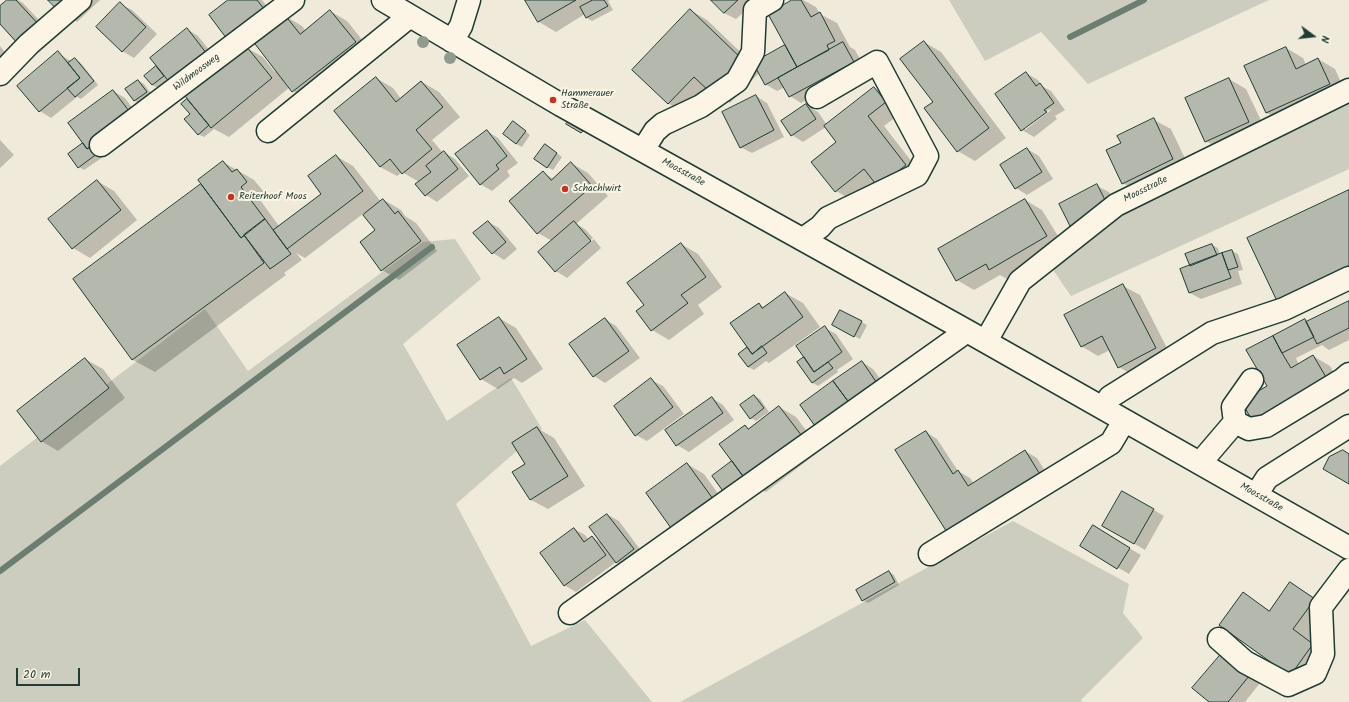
<!DOCTYPE html>
<meta charset="utf-8">
<style>
body{margin:0}
#map{position:relative;width:1349px;height:702px;overflow:hidden;background:#efeada;font-family:Kalam,sans-serif}
canvas{display:block}
.north{position:absolute;left:1293px;top:16px;width:40px;height:40px;-webkit-text-stroke:3px #fcf5e5;paint-order:stroke;rotate:105deg;font-size:11px;font-weight:700;line-height:16px;text-align:center;color:#1f3d34}
.north::after{content:'';display:block;margin:auto;width:14px;height:18px;background:#1f3d34;clip-path:polygon(50% 0,100% 100%,50% 72%,0 100%)}
.scale{position:absolute;left:16px;top:668px;width:64px;height:18px;box-sizing:border-box;border:2px solid #1f3d34;border-top:0;padding-left:5px;font-size:12px;line-height:14px;white-space:nowrap;color:#1f3d34;-webkit-text-stroke:3px #fcf5e5;paint-order:stroke}
</style>
<div id="map">
<canvas width="1349" height="702"></canvas>
<div class="north">N</div>
<div class="scale">20 m</div>
</div>
<script>
const context = document.querySelector('canvas').getContext('2d');
context.lineJoin = 'round';
function fillPath(path, color) { context.fillStyle = color; context.fill(path, 'evenodd'); }
function trace(path, color, width, dash) { context.strokeStyle = color; context.lineWidth = width; context.lineCap = dash ? 'butt' : 'round'; context.setLineDash(dash || []); context.stroke(path); }
function label(font, color, halo, rows, align = 'center') {
  context.font = font + ' Kalam,sans-serif'; context.lineWidth = 4; context.setLineDash([]); context.textBaseline = 'middle'; context.strokeStyle = halo; context.fillStyle = color; for (const [text, x, y, turn = 0] of rows) {
    context.save(); context.translate(x, y); context.rotate((+turn || 0) * Math.PI / 180); context.textAlign = isNaN(turn) ? turn : align; if (halo) context.strokeText(text, 0, 0); context.fillText(text, 0, 0); context.restore();
  }
}
const green = new Path2D(`
 M949,0H1269L1088,84L1041,32L985,61Z
 M1349,96V169L1071,296L1049,264L1120,211Z
 M455,239L481,279L403,344L447,421L511,378L542,429L456,504L531,646L585,620L652,702H0V466L205,309L248,371L423,242Z
 M1013,521L1129,584L1123,613L1143,638L1081,700L1082,702H680Z`);
const shadow = new Path2D(`
 M8,0H18L23,3L51,33L0,22V8Z
 M49,0H100L77,22L60,12Z
 M230,0H262L278,21L285,16L302,26L306,31L330,11L347,21L372,52L310,101L293,91L290,87L229,137L214,129L204,137L198,134L187,101L192,103L244,49ZM253,41L276,70L275,72L263,57L245,47Z
 M526,0H610L608,1L613,10L592,21L587,18L585,14L556,32L539,22Z
 M713,0H757L736,19L724,13Z
 M795,0H803L816,7L820,14L837,23L850,47L855,50L865,68L801,103L790,96L785,87L777,91L765,84L759,73L730,103L713,93L686,113L669,104L633,70L690,10L707,20L753,64L787,45Z
 M120,4L132,10L157,34L134,58L122,51L98,27Z
 M187,29L198,36L218,61L168,79L158,88L152,85L156,67L160,69Z
 M924,42L941,52L1006,138L975,161L958,151L926,109L934,103Z
 M0,46L7,55L0,61Z
 M1286,48L1303,58L1306,65L1318,59L1335,69L1346,94L1284,122L1267,113Z
 M58,53L72,62L75,59L81,63L98,85L81,99L77,97L51,118L40,111L18,86Z
 M1026,73L1038,80L1042,86L1051,91L1065,110L1055,116L1057,119L1034,137L1022,130L996,95ZM1050,109L1051,110L1025,130V127Z
 M376,78L393,88L401,99L422,82L439,92L460,117L432,140L443,153L444,152L455,159L469,176L437,202L426,195L419,182L402,172L397,176L380,167Z
 M1229,79L1246,89L1266,131L1223,151L1206,141Z
 M138,81L144,84L152,95L140,104L135,101L127,89Z
 M874,88L891,98L902,112L884,126L922,175L853,201L836,191L838,142L826,127L803,142L792,135L806,105L818,112L827,125Z
 M113,91L125,98L143,122L101,153L103,157L84,170L79,167L84,144Z
 M756,96L767,103L784,137L752,153L740,147Z
 M1154,120L1171,129L1190,169L1140,193L1123,183L1122,143Z
 M519,126L530,135L522,147L516,144Z
 M487,131L498,138L518,163L507,171L510,176L492,191L480,184Z
 M0,140L14,155L0,168Z
 M551,149L562,157L553,170L547,167Z
 M1027,149L1039,156L1053,179L1027,195L1016,188Z
 M336,156L353,166L381,202L384,200L401,210L405,216L416,223L437,251L399,280L382,270L377,230L364,213L305,258L296,253L302,260L284,273L286,275L155,372L133,360L74,280L202,185L223,162L254,180L264,192L258,197L279,226L322,194Z
 M571,163L588,173L608,196L576,224L585,229L593,238L558,268V271L594,239L601,248L567,278L556,271L552,241L538,233L543,173L554,179Z
 M97,181L114,191L137,220L90,258L73,248L50,219Z
 M1097,186L1109,192L1120,215L1083,234Z
 M1025,200L1042,210L1064,246L1007,279L1000,275L974,290L957,280Z
 M488,222L499,228L517,249L504,260L493,253Z
 M681,244L698,254L722,287L698,305L704,314L669,340L652,330L646,306Z
 M1212,245L1218,248L1220,255L1232,251L1238,254L1243,270L1238,271L1242,284L1201,299L1190,293L1191,266Z
 M1123,286L1140,295L1172,358L1136,377L1119,367L1110,350L1098,356L1081,346Z
 M785,293L803,303L820,327L769,363L766,361L754,370L748,367L747,348L750,350L759,304L765,308Z
 M1349,302V340L1329,350L1322,345L1296,358L1299,365L1313,356L1330,366L1346,393L1273,436L1256,426L1268,387L1248,351L1305,320L1308,322Z
 M499,318L516,328L543,369L522,383L514,378L498,389L481,379Z
 M605,319L616,326L640,358L605,383L594,376Z
 M862,322L867,325L860,339L839,328Z
 M825,328L836,334L853,359L837,370L838,372L818,386L813,383L799,363L804,359Z
 M85,359L103,369L125,398L58,451L41,441Z
 M862,362L873,369L892,395L832,439Z
 M651,380L663,386L684,414L647,441L636,435Z
 M754,396L760,399L769,412L756,421L751,418Z
 M712,398L723,405L734,420L689,452L677,445Z
 M779,407L796,417L821,450L766,492L760,489L733,462L745,426L750,429Z
 M537,428L554,438L585,486L548,509L531,500L527,464Z
 M926,432L937,439L958,471L970,478L974,484L1025,451L1037,458L1052,482L963,543Z
 M687,464L704,474L729,509L689,538Z
 M1123,492L1164,516L1145,550L1104,526Z
 M608,515L619,521L645,556L628,569L616,562L576,592L564,585L574,529L585,535L589,540L592,537L602,543L591,528Z
 M1093,527L1141,555L1129,574L1081,546Z
 M889,572L894,575L899,585L868,603L862,600Z
 M1290,583L1307,593L1331,610L1310,640L1330,654L1308,685L1220,625L1243,593L1270,611Z
 M1233,661L1260,683L1245,702H1211Z`);
const stream = new Path2D(`
 M1070,37L1144,0
 M0,571L432,247`);
const building = new Path2D(`
 M7,0H16L40,26L19,45L0,24V6Z
 M48,0H73L60,12Z
 M228,0H257L268,14L230,43L209,15Z
 M525,0H576L538,22Z
 M593,0H604L608,6L586,18L580,7Z
 M711,0H738L724,13Z
 M792,0H801L811,17L820,12L835,41L827,45L829,50L797,67L768,14Z
 M120,2L146,27L122,52L96,27Z
 M690,9L744,61L712,94L694,77L668,104L632,70Z
 M330,10L356,42L292,92L252,40L284,14L300,34Z
 M187,28L207,54L170,83L150,58Z
 M924,41L989,128L957,152L924,108L933,102L900,59Z
 M843,42L854,62L789,97L778,78Z
 M785,45L797,67L765,85L753,63Z
 M246,46L272,78L211,128L185,96Z
 M1286,47L1296,69L1318,58L1330,84L1266,113L1244,66Z
 M58,51L80,78L39,112L17,86Z
 M75,58L94,81L75,97L67,88L80,78L68,63Z
 M156,66L164,76L152,85L144,76Z
 M1026,72L1036,86L1040,83L1054,103L1044,110L1047,112L1021,131L995,94Z
 M376,77L396,102L421,81L443,107L416,130L432,149L402,174L390,159L380,167L334,111Z
 M1229,78L1249,122L1205,142L1185,98Z
 M138,80L147,92L134,101L125,89Z
 M874,87L886,102L868,116L906,165L878,187L864,169L835,192L811,162L836,142L824,126Z
 M113,90L132,115L87,149L68,123Z
 M756,95L774,130L740,148L722,112Z
 M187,99L209,125L198,135L184,119L190,114L181,104Z
 M806,104L816,119L791,136L781,121Z
 M1154,118L1173,159L1122,184L1106,150L1121,143L1117,136Z
 M513,121L526,131L516,144L503,134Z
 M568,122L583,131L581,133L566,124Z
 M487,130L507,156L496,165L499,169L480,185L455,154Z
 M83,143L87,149L92,145L98,153L78,168L68,154Z
 M545,144L557,153L547,168L534,159Z
 M1027,148L1042,172L1015,189L1000,165Z
 M444,151L458,169L425,196L415,184L431,172L426,166Z
 M336,155L363,191L287,249L273,230L321,194L308,176Z
 M223,161L232,172L237,169L247,182L241,187L265,219L241,238L198,180Z
 M571,162L592,186L537,234L509,201L543,171L551,180Z
 M97,180L121,210L72,249L48,219Z
 M201,184L241,238L244,235L264,263L132,360L73,279Z
 M1097,184L1109,208L1071,228L1059,204Z
 M1349,190V268L1277,301L1247,238Z
 M383,199L395,214L398,211L421,241L381,271L360,242L375,230L363,215Z
 M1025,199L1047,236L989,270L986,264L956,281L938,249Z
 M265,219L291,254L270,269L244,235Z
 M488,221L506,242L492,254L473,233Z
 M574,221L591,241L555,272L538,252Z
 M681,243L706,277L681,295L688,303L651,331L636,311L644,305L627,283Z
 M1212,244L1217,255L1190,266L1185,254Z
 M1232,250L1238,267L1228,270L1222,253Z
 M1222,253L1231,278L1189,293L1180,269Z
 M1123,284L1156,348L1118,368L1102,336L1081,347L1064,315Z
 M785,292L803,317L752,354L730,323L759,303L762,308Z
 M1349,301V328L1317,344L1306,322Z
 M840,310L862,321L854,337L832,325Z
 M499,317L527,359L504,374L500,367L480,380L457,345Z
 M605,318L629,351L593,377L569,344Z
 M1305,319L1314,337L1282,353L1273,336Z
 M825,326L842,352L814,372L796,346Z
 M1273,336L1282,353L1291,368L1313,355L1330,384L1256,427L1241,401L1267,386L1246,350Z
 M762,346L767,353L748,367L738,354L747,347L752,354Z
 M804,357L814,372L828,362L833,368L812,383L797,362Z
 M85,358L109,388L41,442L17,411Z
 M862,361L881,389L853,408L833,381Z
 M651,378L673,407L635,436L614,406Z
 M833,381L853,408L820,433L800,405Z
 M754,395L764,408L750,419L740,405Z
 M712,397L723,413L676,446L665,430Z
 M779,406L805,440L748,483L719,444L745,425L748,429Z
 M537,427L568,476L530,500L512,472L525,464L512,443Z
 M926,431L953,474L958,470L968,486L1025,450L1041,476L950,537L895,450Z
 M1343,450L1349,454V484L1323,469L1329,457Z
 M732,461L748,483L728,498L712,476Z
 M687,463L713,499L671,528L646,493Z
 M1122,491L1154,509L1134,544L1102,526Z
 M607,514L634,549L616,563L589,527Z
 M1093,525L1130,548L1117,569L1080,546Z
 M574,528L584,542L592,536L606,555L564,586L540,553Z
 M889,571L895,582L862,601L856,590Z
 M1290,582L1315,599L1293,629L1313,644L1290,676L1219,625L1243,592L1269,611Z
 M1222,653L1249,676L1228,702H1209L1192,688Z`);
const minor = new Path2D(`
 M383,0L561,105L967,331L1349,548
 M452,41L461,26L469,0
 M0,74L29,44L80,0
 M268,131L410,16
 M101,145L293,0
 M643,150L655,131L663,124L701,106L737,81L753,52L755,10L772,0
 M803,239L820,227L828,218L917,175L927,156L877,62L817,97
 M986,341L1020,281L1116,205L1349,90
 M1103,408L1110,397L1212,333L1284,309L1349,278
 M1235,422L1233,407L1252,380
 M1200,463L1235,422L1249,429L1266,426L1342,380L1349,374
 M1256,495L1267,478L1349,426
 M930,554L1111,443L1124,421
 M570,613L967,331
 M1219,639L1245,662L1288,685L1315,673L1323,654L1321,607L1349,570`);
const trees = [
 [423,42],
 [450,58]
];
const markers = [
 [553,100,4,"#c8321e"],
 [565,189,4,"#c8321e"],
 [231,197,4,"#c8321e"]
];
const streetNames = [
 ["Wildmoosweg",197,73,-37],
 ["Moosstraße",683,173,29],
 ["Moosstraße",1146,190,-26],
 ["Moosstraße",1261,498,30]
];
const poiNames = [
 ["Hammerauer",561,94],
 ["Straße",561,106],
 ["Schachlwirt",573,189],
 ["Reiterhoof Moos",239,197]
];
fillPath(green, '#cccdbf');
fillPath(shadow, '#0003');
trace(stream, '#6c7d71', 6);
fillPath(building, '#b5b9ad');
trace(building, '#1f3d34', 1);
trace(minor, '#1f3d34', 25);
trace(minor, '#fcf5e5', 22);
context.fillStyle = '#909b8e';
for (const [x, y] of trees) { context.beginPath(); context.arc(x, y, 6, 0, 2 * Math.PI); context.fill(); }
for (const [x, y, r, color] of markers) { const dot = new Path2D(); dot.arc(x, y, r, 0, 2 * Math.PI); context.fillStyle = color; context.fill(dot); trace(dot, '#fcf5e5', 1.5); }
label('10px', '#1f3d34', '#fcf5e5', streetNames);
label('10px', '#1f3d34', '#fcf5e5', poiNames, 'left');
</script>
